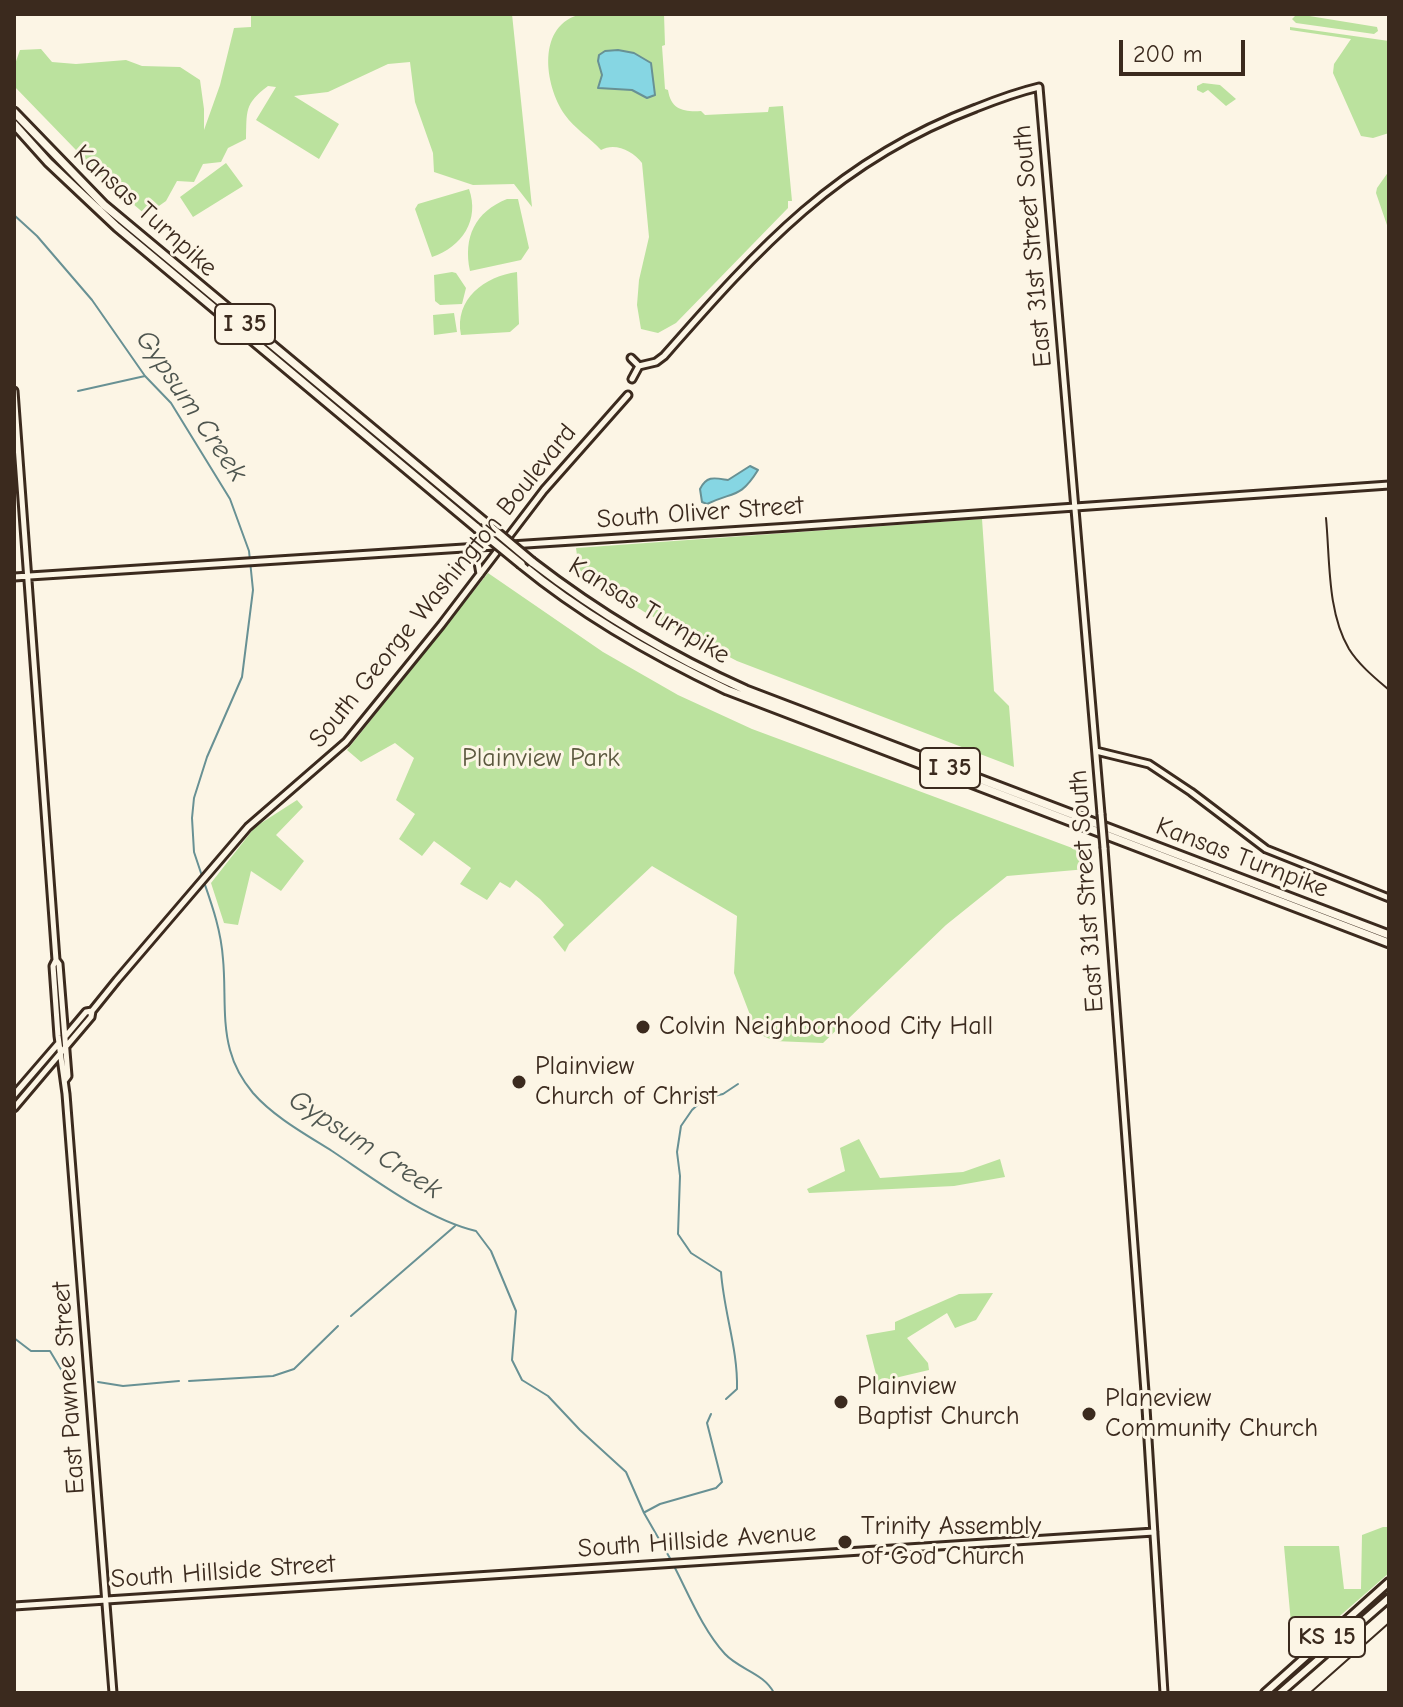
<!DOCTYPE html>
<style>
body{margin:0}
#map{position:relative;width:1403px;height:1707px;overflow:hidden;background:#fcf5e5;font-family:"Comic Neue",sans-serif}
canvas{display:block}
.frame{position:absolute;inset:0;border:16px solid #3b2a1e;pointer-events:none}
.scale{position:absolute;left:1119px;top:40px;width:126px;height:36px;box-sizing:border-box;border:4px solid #3b2a1e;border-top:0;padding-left:10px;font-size:24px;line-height:28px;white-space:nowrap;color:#3b2a1e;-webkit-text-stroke:6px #fcf5e5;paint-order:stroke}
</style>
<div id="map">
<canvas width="1403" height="1707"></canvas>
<div class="frame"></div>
<div class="scale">200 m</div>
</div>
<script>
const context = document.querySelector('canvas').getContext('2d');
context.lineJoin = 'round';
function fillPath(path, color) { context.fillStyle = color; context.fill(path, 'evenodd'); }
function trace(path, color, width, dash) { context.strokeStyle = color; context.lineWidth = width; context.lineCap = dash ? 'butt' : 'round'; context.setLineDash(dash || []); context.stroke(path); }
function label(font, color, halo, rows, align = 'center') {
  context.font = font + ' "Comic Neue",sans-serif'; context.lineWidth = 6; context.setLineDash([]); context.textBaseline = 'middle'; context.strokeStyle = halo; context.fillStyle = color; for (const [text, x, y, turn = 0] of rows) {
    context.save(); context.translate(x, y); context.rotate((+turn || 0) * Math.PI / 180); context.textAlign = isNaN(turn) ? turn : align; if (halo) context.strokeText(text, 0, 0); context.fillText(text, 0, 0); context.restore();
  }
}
const green = new Path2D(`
 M251,14H512L532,207L514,184L473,185L434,172L433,153L415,102L410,62L388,64L328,92L294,96L339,124L319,159L256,120L276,87L268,86C244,104 247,111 246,139L228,148L221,162L203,164L194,182L177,181L166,201L146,215L106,181L14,86V67L20,50L41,49L52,62L76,64L126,60L142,66L180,67L200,80L204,109V130L220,85L234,28L251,27Z
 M582,14H664L665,45L662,46L665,89L668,90C671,110 684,112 701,111L705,115L768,112L769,107L783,106L792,201H788V208L676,323L658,333L641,329L637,305L639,280L649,237L642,163C633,151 615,142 601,150C590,138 574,128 565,115C544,85 536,24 582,14Z
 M1297,14L1377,27L1378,31L1374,34L1296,23L1292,19Z
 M1290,27L1389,41V133L1373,138L1361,136L1333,73L1334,64L1351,39L1290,30Z
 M1203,83L1220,85L1236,99L1226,106L1208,90L1203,93L1197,90V86Z
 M226,163L243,186L193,217L180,197Z
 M1389,171V228H1388L1376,193L1377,188Z
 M469,189C480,220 462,247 432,257L415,209L418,204Z
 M507,199H518L529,248L521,260L470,271C463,237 475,212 507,199Z
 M452,272L456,273L466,288L462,304L440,305L435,301L434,275Z
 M517,272L519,324L510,332L461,335C454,299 485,276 517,272Z
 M454,313L457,332L434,335L433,315Z
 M982,519L994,691L1009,706L1014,767L737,661L646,613L579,570L576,548Z
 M488,573L603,652L678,695L752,729L1083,852L1087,869L1007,876L946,925L823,1043L774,1041L757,1033L734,973L737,916L652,866L569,944L565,952L553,937L564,925L540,899L516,880L510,888L500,882L487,900L460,884L471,868L434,841L422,856L399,839L415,814L396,800L414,758L395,743L361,762L347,750Z
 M297,800L303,807L276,835L304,861L281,891L251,871L238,925L224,923L211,883L255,827Z
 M859,1139L880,1178L963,1172L1000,1159L1005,1177L954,1186L809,1193L807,1189L845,1171L840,1148Z
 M993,1293L976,1320L955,1328L947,1313L907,1338L928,1363L929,1370L878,1382L866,1335L895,1330V1322L959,1294Z
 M1383,1527H1389V1573L1294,1656L1284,1546H1339L1344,1589H1361L1362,1535Z
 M1389,1589L1387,1595L1276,1693H1271Z`);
const water = new Path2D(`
 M618,50L634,53L651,63L655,95L647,98L632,90L598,88L602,75L598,61L599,55L605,51Z
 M750,466L758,470C740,499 734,491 707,504L702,502L700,489C707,475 715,478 728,480Z`);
const stream = new Path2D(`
 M14,215L37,236L92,300L145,376L171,403L230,499L249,551L253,590L242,677L207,757L194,798L192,818L194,852L202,876
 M78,391L145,376
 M204,882C213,908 221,931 223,959C226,989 222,1021 230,1050C234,1065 243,1081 253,1093C274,1117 305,1134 332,1151C374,1179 426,1219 476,1231L491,1251L516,1311L512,1360L522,1380L548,1396L580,1430L626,1472L644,1513L671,1560
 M351,1316L455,1226
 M14,1338L31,1351H50L62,1371L77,1376
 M189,1381L273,1376L294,1369L338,1326
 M98,1382L123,1386L179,1381
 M726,1399L737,1389C738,1349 724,1313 721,1272L691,1253L678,1234L680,1176L677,1152L681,1126L692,1110L705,1098L723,1094L738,1084
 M645,1512L660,1504L716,1488L722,1482L707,1423L711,1414
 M674,1566C689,1595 703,1630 725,1654C740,1670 764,1673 774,1693`);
const secondary = new Path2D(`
 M631,358L639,366
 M632,379L639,366L656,362L664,356C759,248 837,160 976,108C996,100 1018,92 1039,87L1101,814
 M14,391L56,960L53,966L58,1036L66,1094L113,1693
 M467,549L477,557L480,574
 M14,577L790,527L1389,485
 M1096,751L1149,764L1191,792L1266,849L1389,898
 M1104,848L1145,1392L1164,1693
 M56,960L59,964L68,1076L65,1080
 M65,1037L86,1012L92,1011
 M14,1095L58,1044
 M14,1108L91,1017L92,1011L117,980L248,827L346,742L441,625L544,490L628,395
 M14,1606L1154,1532`);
const primary = new Path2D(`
 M1265,1693L1389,1582
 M1280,1693L1389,1598`);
const highway = new Path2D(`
 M14,112L104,205L488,525
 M14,124L48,162L117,227L477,528
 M532,562C598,613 670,656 746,690L1389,935
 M521,564C583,615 655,656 727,690L1389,943`);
const rail = new Path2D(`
 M1326,518C1330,559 1327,612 1349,649C1359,665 1375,678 1389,690
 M1310,1693L1389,1623`);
const secondaryBridge = new Path2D(`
 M1101,814L1104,848`);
const highwayBridge = new Path2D(`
 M488,525L532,562
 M477,528L521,564`);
const markers = [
 [643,1027,8,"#3b2a1e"],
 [519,1082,8,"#3b2a1e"],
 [841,1402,8,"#3b2a1e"],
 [1089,1414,8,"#3b2a1e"],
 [845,1542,8,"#3b2a1e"]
];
const shields = [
 [245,324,60],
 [950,768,60],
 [1327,1637,76]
];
const shieldNames = [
 ["I 35",245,324],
 ["I 35",950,768],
 ["KS 15",1327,1637]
];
const streetNames = [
 ["Kansas Turnpike",145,211,42],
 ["East 31st Street South",1033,246,-95],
 ["South Oliver Street",700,513,-4],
 ["South George Washington Boulevard",443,586,-51],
 ["Kansas Turnpike",649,611,31],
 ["Kansas Turnpike",1242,858,21],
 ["East 31st Street South",1087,891,-94],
 ["East Pawnee Street",69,1388,-94],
 ["South Hillside Avenue",697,1541,-4],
 ["South Hillside Street",223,1572,-4]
];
const parkNames = [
 ["Plainview Park",541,759]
];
const poiNames = [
 ["Colvin Neighborhood City Hall",659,1027],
 ["Plainview",535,1067],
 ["Church of Christ",535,1097],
 ["Plainview",857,1387],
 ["Baptist Church",857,1417],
 ["Planeview",1105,1399],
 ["Community Church",1105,1429],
 ["Trinity Assembly",861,1527],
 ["of God Church",861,1557]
];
const waterNames = [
 ["Gypsum Creek",191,406,56],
 ["Gypsum Creek",365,1145,33]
];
fillPath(green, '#bbe29e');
fillPath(water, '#86d6e3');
trace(water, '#689194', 2);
trace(stream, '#689194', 2);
trace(secondary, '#3b2a1e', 11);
trace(primary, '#3b2a1e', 12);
trace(highway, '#3b2a1e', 13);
trace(secondary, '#fcf5e5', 5);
trace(primary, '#fcf5e5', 6);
trace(highway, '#fcf5e5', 7);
trace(rail, '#3b2a1e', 2);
trace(secondaryBridge, '#3b2a1e', 11, []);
trace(highwayBridge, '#3b2a1e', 13, []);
trace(secondaryBridge, '#fcf5e5', 5);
trace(highwayBridge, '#fcf5e5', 7);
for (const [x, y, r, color] of markers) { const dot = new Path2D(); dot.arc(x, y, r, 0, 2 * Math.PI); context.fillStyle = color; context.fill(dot); trace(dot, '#fcf5e5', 3); }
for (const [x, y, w] of shields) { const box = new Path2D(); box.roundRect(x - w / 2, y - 20, w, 40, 6); context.fillStyle = '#fcf5e5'; context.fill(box); trace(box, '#3b2a1e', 2); }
label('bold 24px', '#3b2a1e', null, shieldNames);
label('26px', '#3b2a1e', '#fcf5e5', streetNames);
label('26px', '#5b583e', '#fcf5e5', parkNames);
label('26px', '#3b2a1e', '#fcf5e5', poiNames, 'left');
label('italic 28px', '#4e554f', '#fcf5e5', waterNames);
</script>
